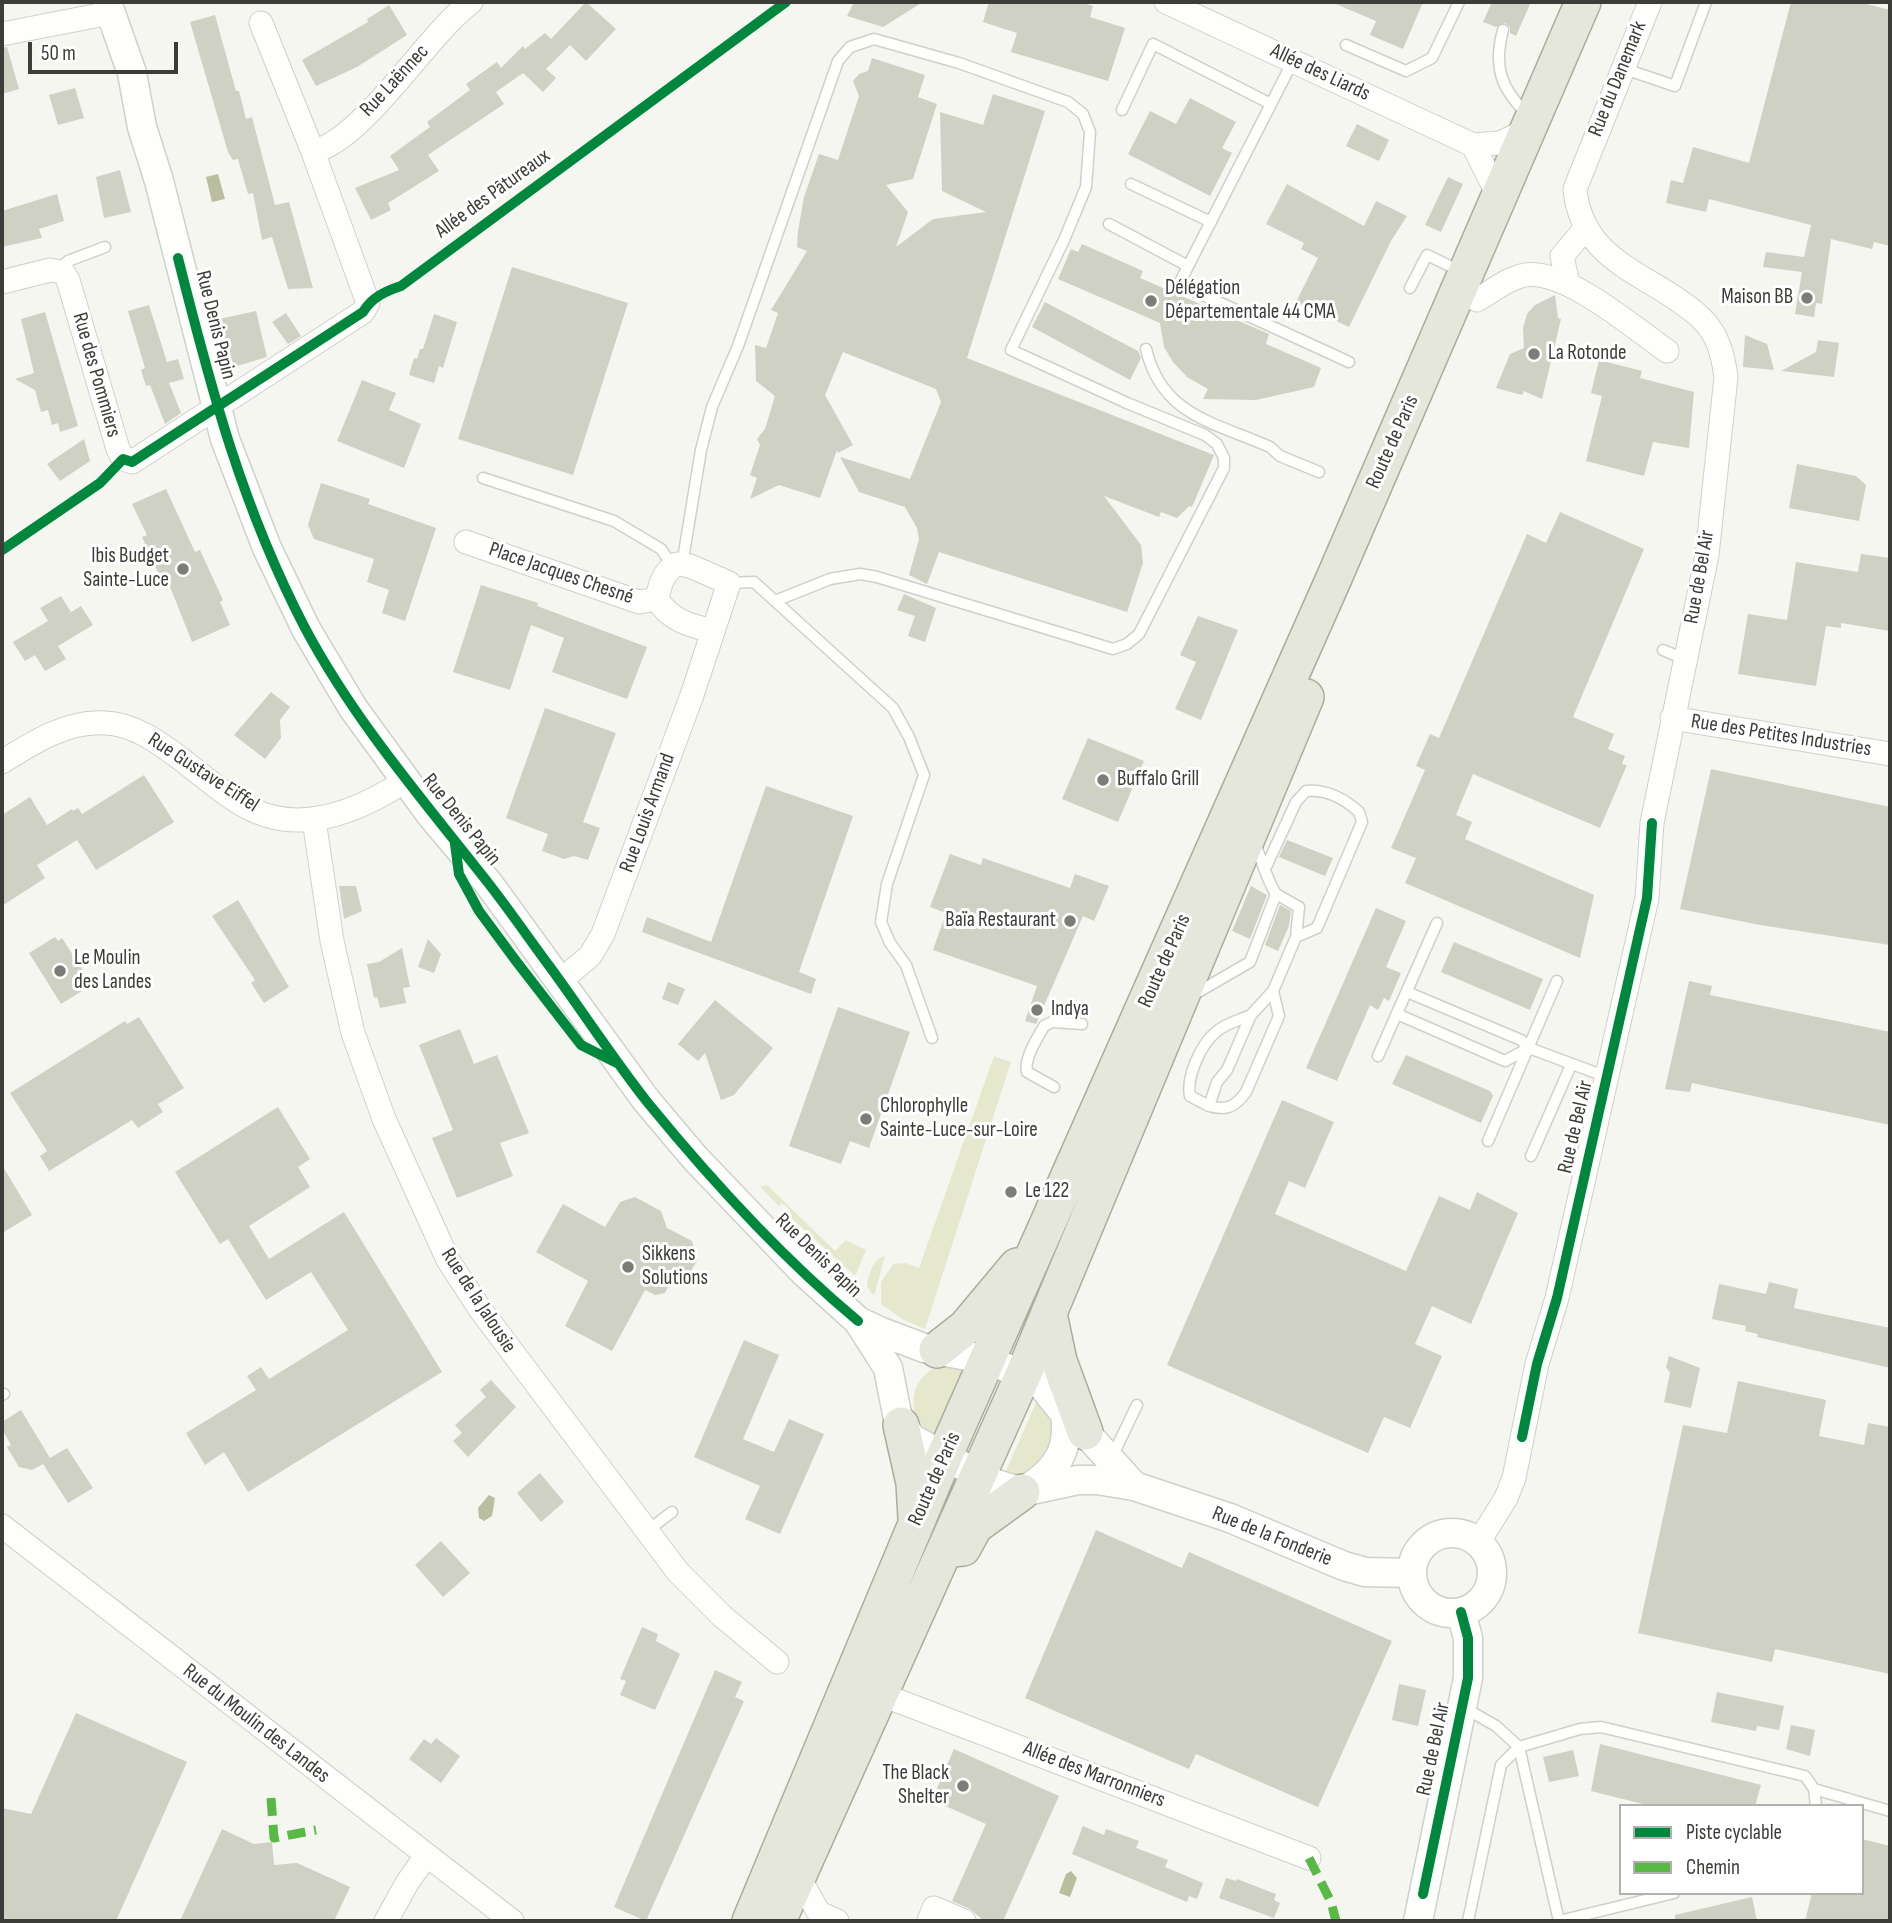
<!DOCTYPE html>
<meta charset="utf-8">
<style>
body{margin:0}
#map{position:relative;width:1892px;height:1923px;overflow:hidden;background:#f5f6f0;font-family:"Sofia Sans Condensed",sans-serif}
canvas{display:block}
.frame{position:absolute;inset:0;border:4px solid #3c3c38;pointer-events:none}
.legend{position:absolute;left:1619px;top:1804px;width:245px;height:91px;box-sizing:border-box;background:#fff;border:2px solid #b1b1af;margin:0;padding:9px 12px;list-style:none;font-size:21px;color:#3c3c38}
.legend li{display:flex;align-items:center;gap:14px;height:35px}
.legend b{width:35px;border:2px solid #b1b1af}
.scale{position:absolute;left:28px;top:42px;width:150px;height:32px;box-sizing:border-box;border:4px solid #3c3c38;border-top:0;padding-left:9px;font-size:21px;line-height:24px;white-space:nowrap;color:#3c3c38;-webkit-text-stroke:5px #fff;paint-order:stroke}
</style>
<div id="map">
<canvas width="1892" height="1923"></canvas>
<div class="frame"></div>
<ul class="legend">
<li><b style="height:9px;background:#00873e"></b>Piste cyclable</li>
<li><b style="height:9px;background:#58b947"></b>Chemin</li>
</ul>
<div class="scale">50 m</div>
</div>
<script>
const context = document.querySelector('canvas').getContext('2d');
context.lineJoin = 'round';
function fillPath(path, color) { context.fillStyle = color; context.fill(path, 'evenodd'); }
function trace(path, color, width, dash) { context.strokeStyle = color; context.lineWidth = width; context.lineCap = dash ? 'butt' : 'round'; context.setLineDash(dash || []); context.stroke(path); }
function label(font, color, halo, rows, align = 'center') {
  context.font = font + ' "Sofia Sans Condensed",sans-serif'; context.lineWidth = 6; context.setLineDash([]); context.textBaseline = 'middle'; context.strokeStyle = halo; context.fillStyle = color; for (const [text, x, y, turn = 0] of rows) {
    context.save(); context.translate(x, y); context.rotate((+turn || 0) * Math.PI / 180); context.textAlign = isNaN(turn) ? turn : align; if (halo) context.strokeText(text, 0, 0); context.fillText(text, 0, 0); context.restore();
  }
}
const green = new Path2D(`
 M994,1056L1011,1062L925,1329L904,1320L881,1304V1282L893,1264L906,1263L919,1268Z
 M767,1185L835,1251L846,1240L866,1250L855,1276L788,1215L791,1211L782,1203L779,1206L760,1187Z
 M885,1256L875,1293L873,1295L867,1287C868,1275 873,1259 885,1256Z
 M947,1363L969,1368L935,1436C901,1416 909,1372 947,1363Z
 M1039,1396L1054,1412L1057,1450L1023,1475L1005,1473Z`);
const water = new Path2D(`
 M218,174L225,199L212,202L206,177Z
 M489,1495L495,1498L492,1516L484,1521L479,1518L478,1508Z
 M1071,1871L1077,1878L1070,1897L1059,1893L1066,1874Z`);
const building = new Path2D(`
 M586,2L616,29L586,61L570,45L546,69L556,78L543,92L523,73L496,92L504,104L428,155L439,171L388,203L391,210L371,220L355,188L399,170L390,156L430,127L427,122L470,90L466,84L497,62L501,68L523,46L525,49L545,33L551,39Z
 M854,2H923L883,27L847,16Z
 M989,2H1080L1093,6L1090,17L1125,28L1108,81L1011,52L1017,33L983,22Z
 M1331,2H1423L1403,49L1370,35L1376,21Z
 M1492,2H1531L1516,36L1510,33V27L1505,23L1496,27L1483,22Z
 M1791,2H1859L1890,10V246L1874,242L1872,249L1831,239L1822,304L1816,303L1814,317L1795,314L1802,272L1763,267L1766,252L1804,257L1811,225L1709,199L1706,212L1666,203L1671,180L1683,183L1693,147L1749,163Z
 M389,5L407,35L357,67L316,86L302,60L368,22L367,19Z
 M215,15L236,91H239L246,119L252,117L275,205L289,202L313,288L288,289L272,237L262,240L253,193L248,194L238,159L233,160L228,152L190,22Z
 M7,47L19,89L2,94V48Z
 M872,58L925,75L918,97L937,104L913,179L886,185L908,212L896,247L933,219L986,212L942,191L940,112L983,125L993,94L1045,111L967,358L1214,455L1192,507L1189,506L1177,518L1161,512L1159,517L1104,496L1141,545L1143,563L1127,612L939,552L927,584L909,575L919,539L917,528L905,507L859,492L840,457L910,479L941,402L936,389L843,352L825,395L853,445L838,453L837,450L820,498L779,485L750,499L757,478L750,475L760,445L757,439L765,429L775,396L756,381L755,345L766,348L778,313L771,310L807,251L797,247L798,231L804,197L819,154L838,160L859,96L853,81L859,74L868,71Z
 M75,88L84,118L58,125L49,95Z
 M1190,98L1236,122L1222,148L1232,153L1210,196L1128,154L1150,111L1176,124Z
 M1357,124L1389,140L1379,161L1346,146Z
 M120,170L131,212L104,218L96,177Z
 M1448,177L1463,184L1441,232L1425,225Z
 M1287,184L1364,226L1376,201L1407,216L1391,241L1349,327L1296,302L1318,258L1301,249L1304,243L1266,224Z
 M57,194L64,221L39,229L42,238L2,247V211Z
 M1082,244L1143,271L1140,278L1269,334L1266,344L1321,368L1314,387L1256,400L1203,399L1208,389L1187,377L1173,362L1164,347L1160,323L1058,279L1071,249L1078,252Z
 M512,267L628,303L573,475L458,439Z
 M1555,295L1558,318L1561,319L1542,399L1524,391L1522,395L1496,388L1510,354L1524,348L1523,328L1527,314L1535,305Z
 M1045,302L1138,351L1141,358L1130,380L1032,327Z
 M149,305L167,362L178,359L184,379L169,383L181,413L165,424L150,385L146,386L141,370L145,368L128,311Z
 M256,311L267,357L227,369L215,320Z
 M45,312L78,426L60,432L58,423L52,425L48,410L41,412L35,390L15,379L34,373L21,319Z
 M286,313L301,336L288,344L272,322Z
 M434,314L457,322L443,368L439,366L434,383L409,375L414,358L417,359L420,349H423Z
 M1745,335L1767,344L1774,370L1743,367Z
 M1818,340L1839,343L1834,377L1781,371L1816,352Z
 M1599,360L1642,371L1640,378L1694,392L1689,448L1653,442L1644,476L1586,461L1602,396L1591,393Z
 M362,380L396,393L389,410L421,424L404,468L337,441Z
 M84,439L90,461L60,481L47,464Z
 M1797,464L1856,476L1866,485L1859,521L1789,508Z
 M321,483L370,499L368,504L436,528L405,621L382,613L389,590L367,582L374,559L314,539L308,525Z
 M166,489L195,552L200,550L223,600L220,602L230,625L192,642L169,584L164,586L142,537L147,535L132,504Z
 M1560,512L1644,549L1573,717L1614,734L1608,749L1625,756L1622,764L1627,765L1600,828L1473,774L1456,815L1472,822L1465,839L1594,895L1580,958L1405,883L1416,858L1391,848L1425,770L1416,766L1430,734L1439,738L1527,534L1546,543Z
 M1861,554L1890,558V631L1841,623V628L1826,626L1816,686L1738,674L1748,614L1787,620L1796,562L1858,572Z
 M481,585L538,603L537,606L647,647L627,699L552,672L564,638L531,625L510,690L453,672Z
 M904,594L936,608L925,642L908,636L915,616L897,610Z
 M61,596L71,612L81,606L93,625L58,646L66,659L45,671L35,655L25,661L13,642L48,621L40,608Z
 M1198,616L1238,630L1201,720L1175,709L1196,662L1180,655Z
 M271,692L290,707L280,720L281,738L265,759L234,735Z
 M545,708L616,733L583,822L600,828L588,860L574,856L564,859L542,851L548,834L506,818Z
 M1088,738L1144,761L1118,822L1062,799Z
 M1711,769L1890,807V945L1760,925L1680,909Z
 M144,775L174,822L96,870L77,840L37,865L45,878L2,906V815L30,797L47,825L72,809L73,811L78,808L82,814Z
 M766,786L853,816L799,972L816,979L811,994L642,932L647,917L711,942Z
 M1287,840L1333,858L1325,876L1279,857Z
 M950,854L981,865L983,858L1070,888L1075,874L1109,886L1094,921L1083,916L1036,1024L1025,1021L1037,986L933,950L946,913L930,907Z
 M339,886H356L362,911L344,919Z
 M1251,886L1267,895L1250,939L1232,931Z
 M238,900L289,987L264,1003L251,983L255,980L212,916Z
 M1280,905L1291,911L1289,926L1278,951L1265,945Z
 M1376,908L1406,921L1386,967L1401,973L1389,1001L1384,998L1378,1010L1370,1005L1337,1081L1306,1068Z
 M55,937L58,941L62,938L92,985L61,1004L29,953Z
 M428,939L441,954L434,973L418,967Z
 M1454,942L1543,979L1530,1010L1441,972Z
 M402,948L410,987L403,988L406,1003L380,1008L377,997L374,998L367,964L379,962Z
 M1689,981L1712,986L1710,995L1890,1032V1125L1692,1083L1690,1092L1665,1089Z
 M668,982L685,989L678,1005L662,999Z
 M715,1000L773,1048L734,1095L721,1100L705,1053L698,1061L678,1044Z
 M838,1007L910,1032L869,1148L850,1141L841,1164L789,1146Z
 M139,1017L184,1088L158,1104L163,1112L138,1128L132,1120L49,1171L40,1156L47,1151L10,1093L125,1021L127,1024Z
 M460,1029L474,1064L497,1055L529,1133L500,1143L513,1176L457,1198L432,1138L453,1130L419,1045Z
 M1406,1055L1490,1091L1493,1096L1481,1123L1392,1084Z
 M1282,1100L1334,1122L1305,1188L1289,1181L1275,1214L1406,1271L1439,1196L1470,1210L1477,1192L1518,1213L1471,1324L1432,1306L1415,1344L1442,1356L1410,1428L1384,1417L1368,1453L1167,1365Z
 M278,1107L310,1159L298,1167L310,1187L249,1226L269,1259L344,1212L442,1372L248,1492L224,1452L205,1465L186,1433L256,1390L247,1376L261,1367L269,1379L348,1330L311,1272L266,1300L228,1239L220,1244L175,1172Z
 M2,1165L32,1215L2,1233Z
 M635,1197L661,1211L667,1228L692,1241L698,1259L686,1279L670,1283L665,1293L655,1295L645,1290L612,1351L565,1326L588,1281L536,1252L563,1204L605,1227L620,1202Z
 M1769,1282L1798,1289L1794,1308L1890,1328V1368L1757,1337L1758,1334L1745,1331L1746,1326L1712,1319L1719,1284L1766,1294Z
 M744,1340L779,1355L743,1439L774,1452L789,1419L824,1434L780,1534L745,1519L760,1486L694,1457Z
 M1669,1356L1700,1368L1691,1408L1664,1402L1670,1373L1666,1367Z
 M491,1380L516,1407L468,1457L453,1441L462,1433L455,1425L486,1397L480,1390Z
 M1738,1381L1826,1400L1819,1436L1864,1445L1868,1423L1890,1427V1674L1775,1649L1772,1662L1638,1633L1683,1425L1727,1433Z
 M21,1410L50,1458L67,1448L93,1488L68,1503L43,1464L32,1470L19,1467L7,1447L11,1445L2,1429V1422Z
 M540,1473L564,1502L541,1522L517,1493Z
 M1096,1530L1182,1568L1189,1552L1392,1641L1318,1807L1196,1754L1189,1769L1025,1698Z
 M441,1541L470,1573L443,1597L415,1565Z
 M642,1627L658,1634L656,1641L680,1654L655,1710L620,1695L626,1681L620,1679Z
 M715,1670L742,1682L735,1697L744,1701L646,1921L614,1907Z
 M1399,1684L1426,1690L1418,1726L1392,1720Z
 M1717,1692L1784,1706L1779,1730L1757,1726L1756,1731L1711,1722Z
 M76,1713L187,1762L116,1921H2V1808L31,1814Z
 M1791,1725L1815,1730L1810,1756L1786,1749Z
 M436,1738L460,1756L441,1783L409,1759L424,1739L431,1744Z
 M1600,1744L1761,1785L1755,1806H1651L1591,1791Z
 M954,1749L1059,1796L1003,1921H984L970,1909L952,1901L986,1824L932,1800Z
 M1573,1750L1579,1776L1549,1782L1543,1757Z
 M1083,1826L1104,1835L1106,1829L1139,1841L1136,1848L1168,1860L1165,1867L1203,1883L1197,1899L1189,1896L1187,1902L1072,1854Z
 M222,1829L254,1844L272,1842L274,1865L297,1863L350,1887L334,1921H180Z
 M1862,1839L1890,1846V1921H1805L1812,1893H1862Z
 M1226,1878L1236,1881L1237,1879L1276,1894L1274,1900L1280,1903L1274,1918L1219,1898Z
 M1752,1897L1757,1921H1675V1915Z`);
const service = new Path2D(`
 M1503,30C1493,67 1501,89 1528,115
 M1346,45L1406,71L1432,58L1459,2
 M1293,61L1179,284L1349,362
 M1622,68L1675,86L1706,2
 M1122,110L1153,44L1271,104
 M1131,184L1211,222
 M1109,224L1188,266
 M58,270L68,261L105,247
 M1410,288L1427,255L1460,271
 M1146,349C1162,416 1214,422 1270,447L1280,456L1319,472
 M483,478L614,521L661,549L673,567
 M682,565L701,450L712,407L738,346L838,61L850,47L874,39L959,63L1068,102L1083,114L1090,132L1086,187L1064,240L1011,350L1127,403L1205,435L1217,444L1224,458V468L1139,634L1127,644L1113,649L877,577L860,574L830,579L775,601
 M729,583L754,582L893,708L909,737L924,775L887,884L881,922L890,943L906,965L932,1038
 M1663,650L1684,659
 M1266,867L1296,802L1306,791C1326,789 1345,799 1359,812L1362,822L1317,928L1296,937
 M1273,991L1279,1016L1246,1092C1235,1107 1227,1111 1209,1106L1217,1082L1227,1070L1251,1015L1273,991L1296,937L1299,907L1276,894
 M1407,992L1521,1040L1529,1048
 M1193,995L1250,962L1276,894C1266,879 1262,859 1254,842
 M1397,1014L1505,1061L1529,1048L1607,1077
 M1378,1056L1437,923
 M1054,1087L1027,1072C1024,1058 1037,1039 1044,1026L1052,1022L1082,1024
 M1209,1106L1190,1096C1186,1077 1201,1044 1216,1032C1224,1024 1240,1020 1251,1015
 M1488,1141L1557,981
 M1531,1156L1571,1065
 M2,1395L4,1394
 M1112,1457L1137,1405
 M647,1531L672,1512
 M1463,1707L1496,1726L1519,1747L1559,1921L1674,1893
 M1814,1789L1890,1811
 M1468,1921L1501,1765L1519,1747L1580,1729L1601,1727L1805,1776L1814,1789L1816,1806`);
const minor = new Path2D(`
 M1166,2L1473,145L1500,143L1527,130
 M2,34L110,13
 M1473,145L1499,197
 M313,152C366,137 425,37 471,2
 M2,282L50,270L63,272L68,280L118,449L123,459L132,462L363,312L368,303L313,152L261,23
 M1568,284L1562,256L1585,229
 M1477,300C1491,292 1508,278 1525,275C1566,269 1634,328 1667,351
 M466,542L639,602L657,599
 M1672,718L1890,754
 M2,762C32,743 68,720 105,723C134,724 158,742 181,759C202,775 231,801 255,811C306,834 362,809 405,781
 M314,820L332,941L353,1033L384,1119L448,1260L480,1309L678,1572L722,1616L777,1662
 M560,981L590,956L603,934L691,698L729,583L690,566L677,564C663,572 660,584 657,599C669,620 691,626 713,631
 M2,1526L512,1921
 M1478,1543L1506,1498L1514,1478L1537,1364L1557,1298L1647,898L1652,823L1707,555L1726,377C1723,355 1718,334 1701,318C1654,274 1582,265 1575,189L1650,2
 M880,1694L1309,1858
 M798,1876L819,1913L837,1921
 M386,1921L407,1883L426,1856
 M929,1921L934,1908L964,1921`);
const tertiary = new Path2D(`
 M107,2L132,73L142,127L159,181L225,439L267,548L306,629L353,708L431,815L489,884L646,1100L695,1158L804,1272L858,1321L879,1331L924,1348L989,1360L1040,1383L1073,1424L1085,1432L1134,1486
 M858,1321L888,1368L897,1414L911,1438L996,1484L1022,1492L1078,1480H1097L1134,1486L1230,1518L1344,1566L1365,1572L1412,1573
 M1027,1489C1058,1469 1070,1450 1065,1413
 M1412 1573a40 40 0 1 1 80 0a40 40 0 1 1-80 0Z
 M1418,1921L1468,1678V1638L1461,1612`);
const primary = new Path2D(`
 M1049,1314L1059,1361L1085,1432
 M937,1350L966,1327L1017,1266
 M901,1425L914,1483L916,1518
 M952,1549L963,1548L975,1526L1022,1492
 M750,1921L944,1457L1334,578L1583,2
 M778,1921L1024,1373L1306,697`);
const quiet = new Path2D(`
 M271,1798L274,1838L316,1830
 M1309,1858L1331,1902L1336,1921`);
const cycleway = new Path2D(`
 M178,258C211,389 242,507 305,628C355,722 424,801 489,884C510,911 530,940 550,967C583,1012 614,1060 648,1103C711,1180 781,1257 858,1321
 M2,550L100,483L123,459L132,462L363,312C372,297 386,291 401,286L786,2
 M455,844L459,874L479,911L516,961L581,1045L619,1064
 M1522,1437L1537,1364L1557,1298L1647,898L1652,823
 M1423,1894L1468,1678V1638L1461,1612`);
const markers = [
 [1807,298,7,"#7d7d78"],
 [1151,301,7,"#7d7d78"],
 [1534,354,7,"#7d7d78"],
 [183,569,7,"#7d7d78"],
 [1103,780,7,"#7d7d78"],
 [1070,921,7,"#7d7d78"],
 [60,971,7,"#7d7d78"],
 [1037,1010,7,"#7d7d78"],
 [866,1119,7,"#7d7d78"],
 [1011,1192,7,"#7d7d78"],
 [628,1267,7,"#7d7d78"],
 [963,1786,7,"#7d7d78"]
];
const streetNames = [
 ["Allée des Liards",1320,73,25],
 ["Rue du Danemark",1618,79,-68],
 ["Rue Laënnec",395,81,-47],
 ["Allée des Pâtureaux",493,194,-36],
 ["Rue Denis Papin",215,325,76],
 ["Rue des Pommiers",96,375,74],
 ["Route de Paris",1393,442,-66],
 ["Place Jacques Chesné",561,574,19],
 ["Rue de Bel Air",1700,577,-80],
 ["Rue des Petites Industries",1781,736,9],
 ["Rue Gustave Eiffel",203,773,33],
 ["Rue Louis Armand",648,813,-70],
 ["Rue Denis Papin",461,820,51],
 ["Route de Paris",1165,961,-66],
 ["Rue de Bel Air",1576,1127,-77],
 ["Rue Denis Papin",818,1256,44],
 ["Rue de la Jalousie",478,1301,57],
 ["Route de Paris",935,1479,-66],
 ["Rue de la Fonderie",1272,1537,22],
 ["Rue du Moulin des Landes",256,1724,38],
 ["Rue de Bel Air",1434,1749,-78],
 ["Allée des Marronniers",1094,1775,21]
];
const poiNames = [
 ["Délégation",1165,289],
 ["Départementale 44 CMA",1165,313],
 ["Maison BB",1793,298,"right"],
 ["La Rotonde",1548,354],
 ["Ibis Budget",169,557,"right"],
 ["Sainte-Luce",169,581,"right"],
 ["Buffalo Grill",1117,780],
 ["Baïa Restaurant",1056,921,"right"],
 ["Le Moulin",74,959],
 ["des Landes",74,983],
 ["Indya",1051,1010],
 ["Chlorophylle",880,1107],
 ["Sainte-Luce-sur-Loire",880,1131],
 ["Le 122",1025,1192],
 ["Sikkens",642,1255],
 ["Solutions",642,1279],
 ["The Black",949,1774,"right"],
 ["Shelter",949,1798,"right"]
];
fillPath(green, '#e6e8ce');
fillPath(water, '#bbbe9e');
fillPath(building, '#cfd1c5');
trace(service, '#cfd0cb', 13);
trace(minor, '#cfd0cb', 25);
trace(tertiary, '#cfd0cb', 31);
trace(primary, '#abac9a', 38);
trace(service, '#fefefd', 10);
trace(minor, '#fefefd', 23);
trace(tertiary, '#fefefd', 28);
trace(primary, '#e6e7dc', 35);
trace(quiet, '#58b947', 9, [18, 9]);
trace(cycleway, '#00873e', 10);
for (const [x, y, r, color] of markers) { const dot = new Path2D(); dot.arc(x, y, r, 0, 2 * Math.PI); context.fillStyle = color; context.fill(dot); trace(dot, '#fff', 2.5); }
label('21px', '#3c3c38', '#fff', streetNames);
label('21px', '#3c3c38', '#fff', poiNames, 'left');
</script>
